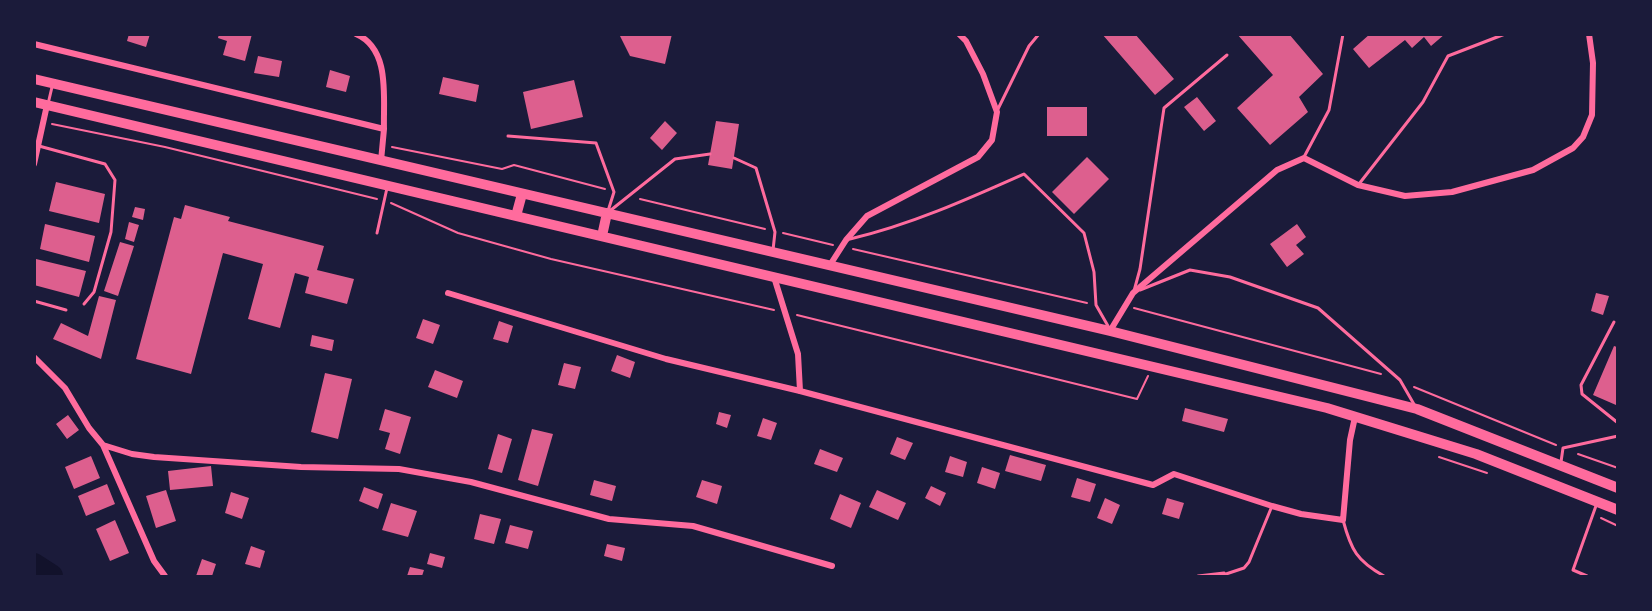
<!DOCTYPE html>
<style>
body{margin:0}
#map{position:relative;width:1652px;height:611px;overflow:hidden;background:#1b1b3a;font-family:Barlow,sans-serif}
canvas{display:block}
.frame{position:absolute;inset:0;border:36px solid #1b1b3a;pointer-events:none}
</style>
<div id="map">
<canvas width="1652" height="611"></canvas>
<div class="frame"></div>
</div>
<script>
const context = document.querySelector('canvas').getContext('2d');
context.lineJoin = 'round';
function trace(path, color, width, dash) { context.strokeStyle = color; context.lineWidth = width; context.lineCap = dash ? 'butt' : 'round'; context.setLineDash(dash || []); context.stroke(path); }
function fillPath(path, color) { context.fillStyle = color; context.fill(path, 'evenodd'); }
const river = new Path2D(`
 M34,565L51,576`);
const building = new Path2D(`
 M129,34H150L146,47L127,41Z
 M219,34H252L245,61L223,55L227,41L218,38Z
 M619,34H672L665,64L630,56Z
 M1102,34H1135L1174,79L1155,95Z
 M1237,34H1289L1323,74L1299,97L1308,112L1270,145L1237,108L1273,75Z
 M1370,34H1445L1431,46L1424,37L1412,48L1405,40L1369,68L1353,49Z
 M258,56L282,61L279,77L254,73Z
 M330,70L350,76L346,92L326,87Z
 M443,77L479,85L476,102L439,94Z
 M574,80L583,117L531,129L523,92Z
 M1197,97L1216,121L1204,131L1184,107Z
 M1047,107H1087V136H1047Z
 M665,121L677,133L662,150L650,138Z
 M716,121L739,124L732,169L708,165Z
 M1087,157L1109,179L1074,214L1052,192Z
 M56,182L105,194L99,223L49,211Z
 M185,205L230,217L228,221L324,246L317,270L354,279L347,304L305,293L309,277L295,273L280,328L248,319L263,264L223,253L191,374L136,359L174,217L181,219Z
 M135,207L145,209L143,220L132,217Z
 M129,222L139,225L134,242L125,239Z
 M45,224L95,236L89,262L40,249Z
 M1297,224L1306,237L1296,245L1304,254L1287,267L1270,244Z
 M120,242L134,246L118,296L104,291Z
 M36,259L86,271L79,297L34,285Z
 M1596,293L1609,296L1603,315L1591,311Z
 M99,296L116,300L101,359L53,339L61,323L88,336Z
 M423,319L440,325L433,344L416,338Z
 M499,321L513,326L508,343L493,339Z
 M312,335L334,340L332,351L310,346Z
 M1614,346L1617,347L1616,405L1593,395Z
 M617,355L635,362L630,378L611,371Z
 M564,363L581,367L575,389L558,385Z
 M435,370L463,381L457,398L428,387Z
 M325,373L352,379L338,439L311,432Z
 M1185,408L1228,419L1224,432L1182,421Z
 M385,409L411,417L400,454L385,449L390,433L379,430Z
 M719,412L731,415L727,428L716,424Z
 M68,415L79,430L67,439L56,424Z
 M763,418L777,423L771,440L757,436Z
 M532,429L553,434L538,486L518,480Z
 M498,434L512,439L502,473L488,469Z
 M897,437L913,443L905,460L890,454Z
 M820,449L843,458L837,472L814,464Z
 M1010,455L1046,465L1041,481L1005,471Z
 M91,456L100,478L74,489L65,467Z
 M950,456L967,462L963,477L945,472Z
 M211,466L213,486L170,490L168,471Z
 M982,467L1000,473L995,489L977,483Z
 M1077,478L1096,484L1090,502L1071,497Z
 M594,480L616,486L612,501L590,495Z
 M702,480L722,486L717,504L696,497Z
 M107,484L115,504L86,516L78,496Z
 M931,486L946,493L940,506L925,498Z
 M364,487L383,494L378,509L359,501Z
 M166,490L176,521L156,528L146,496Z
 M877,490L906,503L898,520L869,507Z
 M231,492L249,498L242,519L225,513Z
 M840,494L861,503L851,528L830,519Z
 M1105,498L1120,505L1112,524L1097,518Z
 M1167,498L1184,503L1179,519L1162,514Z
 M391,503L417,511L408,537L382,530Z
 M480,514L501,519L494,544L474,539Z
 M115,520L129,553L110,561L96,529Z
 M510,525L533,531L528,549L505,543Z
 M607,544L625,548L622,561L604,556Z
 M251,546L265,551L260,568L245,564Z
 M430,553L445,557L442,568L427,564Z
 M202,559L216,564L212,576H196Z
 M410,567L424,570L422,576H407Z`);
const path = new Path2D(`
 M52,124L165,147L377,199
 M392,147L502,169L514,165L605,189
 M640,199L765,229
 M391,203L458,233L551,259L774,310
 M783,233L833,245
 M853,249L1087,303
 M1134,308L1381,374
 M797,315L1137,399L1148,376
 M1414,387L1556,445
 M1578,454L1618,468
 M1439,457L1487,473
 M1601,518L1618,526`);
const service = new Path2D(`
 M48,104L52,87
 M997,111L1029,46L1039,34
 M508,136L596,143L614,192L608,211
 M39,146L105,164L115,180L111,232L94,292L84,304
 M1304,157L1329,110L1343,34
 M734,158L756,168L775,232L773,250
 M1359,184L1423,102L1448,56L1505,34
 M611,210L675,159L710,154
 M377,233L387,188
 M850,239C910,225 968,199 1024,174L1084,233L1094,272L1096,305L1108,326
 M1140,290L1190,270L1230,277L1318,308L1400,380L1415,406
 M1134,291L1140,269L1164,108L1227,55
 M34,301L66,310
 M1614,322L1581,385L1582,394L1618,423
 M1561,462L1563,448L1618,436
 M1343,520C1351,550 1357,561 1384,576
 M1198,576L1224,573
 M1220,576L1244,568L1249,562L1272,506
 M1587,576L1573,570L1597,503`);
const minor = new Path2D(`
 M356,34C391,49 383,98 384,129
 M34,44L384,129L381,161
 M34,164L47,105
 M830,265L846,240L867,216L978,157L992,140L997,112L983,74L966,41L959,34
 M774,277L798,354L800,391
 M448,293L666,359L800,391L1153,485L1174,474L1272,506L1301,514L1343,520L1350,440L1355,417
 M1110,331L1133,293L1277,170L1304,158L1358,185L1405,196L1452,192L1533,170L1573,148L1583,137L1592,115L1593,63L1589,34
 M34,357L65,388L89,428L103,445L154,561L165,576
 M103,445L132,454L154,457L301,467L399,469L471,482L609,519L693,526L832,566`);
const primary = new Path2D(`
 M34,79L1110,331L1417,409L1618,488
 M34,102L1327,408L1476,454L1618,510
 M516,216L522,194
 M602,236L607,213`);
trace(river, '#12122b', 24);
fillPath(building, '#dd5f8e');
trace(path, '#ff6b9d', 2);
trace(service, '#ff6b9d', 3);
trace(minor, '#ff6b9d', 6);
trace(primary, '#ff6b9d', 10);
</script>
